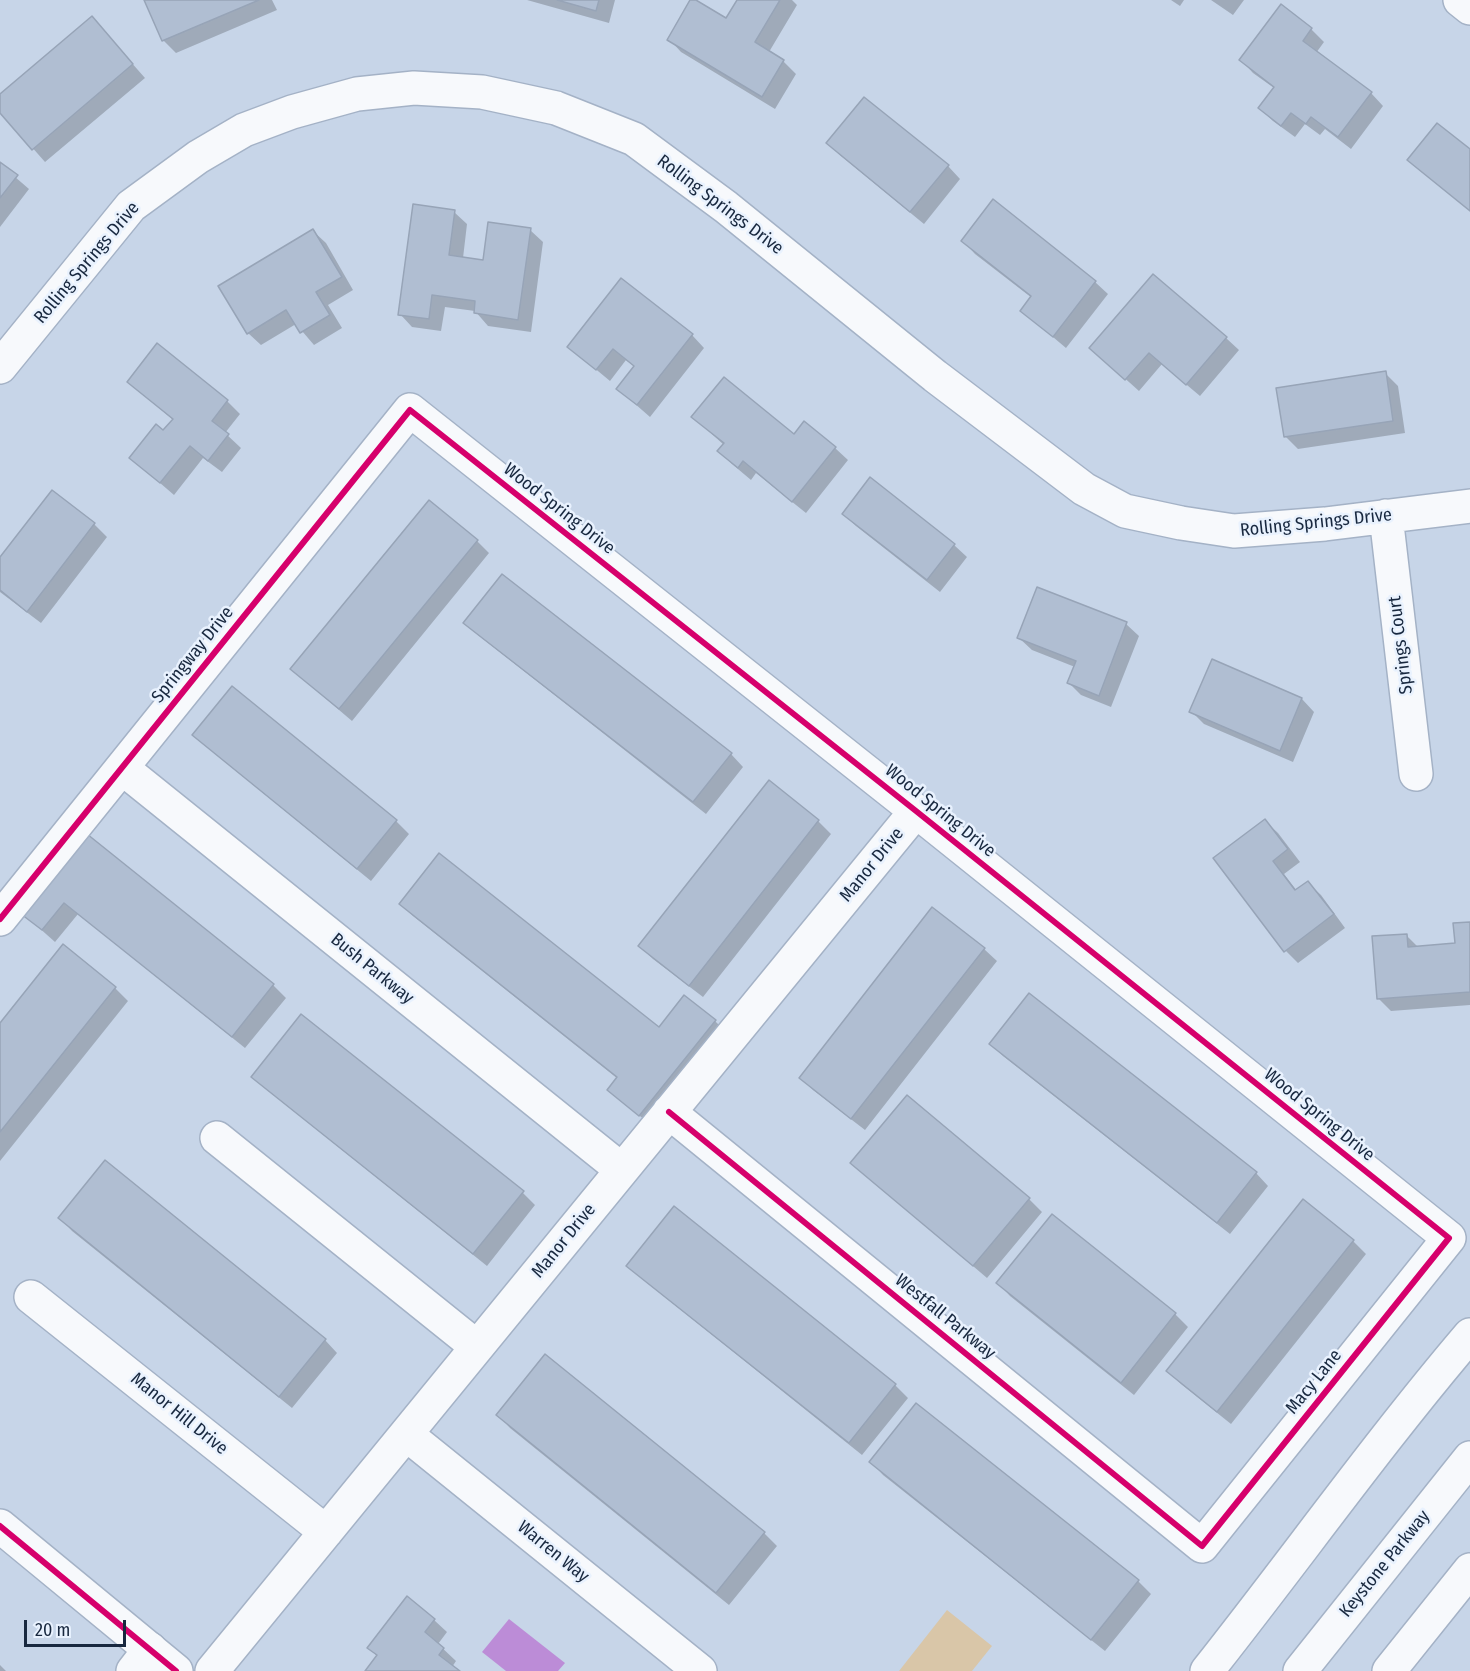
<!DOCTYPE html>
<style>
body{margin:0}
#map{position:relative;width:1470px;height:1671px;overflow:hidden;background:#c7d5e8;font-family:"Fira Sans Condensed",sans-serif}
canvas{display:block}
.scale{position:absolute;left:24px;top:1620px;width:102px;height:27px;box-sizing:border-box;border:3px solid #18283f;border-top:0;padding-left:8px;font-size:18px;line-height:21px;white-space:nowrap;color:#18283f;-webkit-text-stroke:4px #e9f2fe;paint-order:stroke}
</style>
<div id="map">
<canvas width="1470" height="1671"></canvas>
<div class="scale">20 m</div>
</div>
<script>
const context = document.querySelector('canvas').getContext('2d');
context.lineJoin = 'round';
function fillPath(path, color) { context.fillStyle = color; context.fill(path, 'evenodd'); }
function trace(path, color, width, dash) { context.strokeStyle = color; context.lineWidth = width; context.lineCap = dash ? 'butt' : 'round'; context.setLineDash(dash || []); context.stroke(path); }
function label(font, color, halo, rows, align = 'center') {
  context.font = font + ' "Fira Sans Condensed",sans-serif'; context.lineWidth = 5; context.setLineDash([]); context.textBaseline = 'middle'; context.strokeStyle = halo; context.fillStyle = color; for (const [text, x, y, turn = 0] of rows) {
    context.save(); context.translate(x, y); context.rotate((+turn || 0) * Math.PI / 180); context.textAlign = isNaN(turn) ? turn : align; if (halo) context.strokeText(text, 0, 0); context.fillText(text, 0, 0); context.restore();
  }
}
const green = new Path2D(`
 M947,1610L992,1646L972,1671H899Z`);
const water = new Path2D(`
 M509,1619L565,1663L558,1671H506L482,1652Z`);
const shadow = new Path2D(`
 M146,0H272L277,10L176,53L163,40Z
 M527,0H615L609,23Z
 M692,0L726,20L738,0H792L797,5L769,52L783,61L796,74L775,109L681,52L669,39Z
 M1171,0H1184L1180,6Z
 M1211,0H1244L1233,15Z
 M1281,6L1311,29L1324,42L1316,53L1371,93L1383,106L1351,149L1325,129L1320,135L1305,124L1295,137L1273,121L1260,108L1274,88L1253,73L1241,60Z
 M92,18L145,78L45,162L0,111V96Z
 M828,143L948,166L960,179L924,224L841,156Z
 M0,164L29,189L0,227Z
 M454,212L467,224L463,258L484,262L530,230L543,242L531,332L488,326L475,311L445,307L441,331L412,327L400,314Z
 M313,231L326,243L353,290L328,305L342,328L314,345L296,324L261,345L248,333Z
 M963,241L1095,282L1108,294L1066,348L1022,311L1032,298L975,254Z
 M692,335L704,348L650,417L618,389L635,367L626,360L610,381L569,347Z
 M1226,338L1239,350L1200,396L1162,364L1139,391L1091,348Z
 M157,346L227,401L240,414L225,433L241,448L222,472L203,458L174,495L131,458L164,432L173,420L129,382Z
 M1385,373L1398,386L1405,433L1298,449L1285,436Z
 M693,417L794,436L835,448L848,460L806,513L756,473L751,480L732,464L719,451L724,445Z
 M52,492L94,524L107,537L41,623L0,592V559Z
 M844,514L954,545L967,557L940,592L856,526Z
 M477,541L489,553L352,721L305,681Z
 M465,623L731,754L743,767L706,814L478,635Z
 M1126,624L1139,636L1111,707L1081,695L1069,683L1075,667L1032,650L1019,638Z
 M1213,661L1302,699L1314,712L1293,762L1204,724L1191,711Z
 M194,735L396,821L409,834L371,881L207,747Z
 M769,782L818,821L831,834L703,997L653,959L640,946Z
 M1265,821L1278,833L1300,862L1284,874L1297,891L1308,883L1321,895L1345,928L1298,963L1286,951Z
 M82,832L273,985L286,998L245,1048L78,914L55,942L19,910Z
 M401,904L659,1029L715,1021L727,1033L653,1127L609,1090L618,1079L413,916Z
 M1470,923V1005L1391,1011L1379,999L1406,935L1419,948L1457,945Z
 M984,949L997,961L865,1130L813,1090L801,1077Z
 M115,988L128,1001L0,1161V1026Z
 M991,1044L1256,1173L1268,1186L1230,1234L1003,1056Z
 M253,1077L523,1193L535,1205L487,1266L266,1089Z
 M852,1163L1029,1199L1042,1212L987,1278Z
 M674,1209L895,1385L908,1398L862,1455L641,1278L628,1266Z
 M1052,1216L1175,1314L1188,1327L1134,1395L1010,1296L998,1283Z
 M60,1218L325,1340L337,1353L292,1408L72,1231Z
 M1353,1241L1366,1254L1231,1424L1181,1384L1168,1371Z
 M545,1356L764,1533L777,1546L729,1605L510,1428L498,1415Z
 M916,1405L1138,1581L1151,1594L1105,1651L883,1475L871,1462Z
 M434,1620L447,1632L438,1644L456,1661L452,1667L457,1671H367L378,1657L369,1648Z
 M0,1665L6,1671H0Z`);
const building = new Path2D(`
 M144,0H259L162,41Z
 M557,0H599L596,11Z
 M690,0H696L726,18L737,0H780L755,42L784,60L762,97L667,40Z
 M1281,4L1312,28L1303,41L1372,92L1338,137L1311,117L1306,124L1291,113L1281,126L1258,108L1274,87L1239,60Z
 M92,16L133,64L32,150L0,113V94Z
 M864,97L949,165L910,212L826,143Z
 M1437,123L1470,149V211L1407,160Z
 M0,162L18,175L0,198Z
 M993,199L1096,281L1053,337L1020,311L1031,296L961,241Z
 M413,204L455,210L449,255L483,260L488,222L531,228L518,320L474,313L475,301L432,295L429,319L398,315Z
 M313,229L342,277L316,292L330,315L300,333L286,310L247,334L218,286Z
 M1153,274L1227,337L1186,385L1149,353L1125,380L1089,348Z
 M621,278L693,334L637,405L616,389L634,366L613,349L596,370L567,347Z
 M157,343L228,400L212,421L229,434L208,461L190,446L160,483L129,458L156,424L163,430L173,419L127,382Z
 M1386,371L1393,421L1284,437L1276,388Z
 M724,377L794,434L804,421L836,447L792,502L743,461L738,468L717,451L724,443L691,417Z
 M870,477L955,544L927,580L842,514Z
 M52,490L95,523L27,612L0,590V557Z
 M429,500L478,540L339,709L290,669Z
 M502,574L732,753L693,802L463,623Z
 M1037,587L1127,622L1099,696L1067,683L1076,661L1017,638Z
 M1212,659L1302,698L1280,751L1189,712Z
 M232,686L397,820L357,869L192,735Z
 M769,780L819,820L689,986L638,946Z
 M1265,819L1288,849L1273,861L1295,890L1308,881L1334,914L1284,952L1213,858Z
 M82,830L274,984L232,1037L64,903L42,930L17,911Z
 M439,853L659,1027L684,995L716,1020L639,1116L607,1090L617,1077L399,904Z
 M932,907L985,948L851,1119L799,1078Z
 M1470,922V992L1377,999L1372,936L1407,934L1408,947L1455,943L1453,923Z
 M63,944L116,987L0,1132V1023Z
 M1029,993L1257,1172L1217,1223L989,1044Z
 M301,1014L524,1191L473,1254L251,1077Z
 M907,1095L1030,1198L973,1266L850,1163Z
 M105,1160L326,1339L279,1397L58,1218Z
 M1303,1199L1354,1240L1217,1412L1166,1371Z
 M674,1206L896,1384L849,1443L626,1266Z
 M1052,1214L1176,1313L1121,1383L996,1283Z
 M545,1354L765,1532L716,1593L496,1415Z
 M916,1403L1139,1580L1091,1640L869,1462Z
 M407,1596L435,1619L425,1632L444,1648L439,1655L460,1671H365L377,1655L367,1648Z`);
const minor = new Path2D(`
 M1460,0L1470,8
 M0,367L131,206L198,157L244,130L292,112L357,94L414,88L482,92L556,108L634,139L726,207L935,376L1084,489L1125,511L1181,523L1234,531L1325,524L1470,506
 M1386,516L1416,774
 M122,768L622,1170
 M0,919L410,410L916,811L1449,1238L1202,1546L669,1112
 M217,1138L477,1347
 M31,1297L326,1532
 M406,1434L700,1671
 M133,1671L150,1649
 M212,1671L916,811`);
const major = new Path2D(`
 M0,1526L176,1671`);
const highway = new Path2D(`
 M1207,1671C1295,1560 1378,1443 1470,1335
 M1300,1671L1470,1458
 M1389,1671L1470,1570`);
const cycleway = new Path2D(`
 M0,919L410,410L916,811L1449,1238L1202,1546L669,1112
 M0,1526L176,1671`);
const streetNames = [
 ["Rolling Springs Drive",720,205,37],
 ["Rolling Springs Drive",87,263,-50],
 ["Wood Spring Drive",559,509,38],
 ["Rolling Springs Drive",1316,523,-6],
 ["Springs Court",1401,645,-97],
 ["Springway Drive",193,655,-51],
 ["Wood Spring Drive",940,811,39],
 ["Manor Drive",872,865,-51],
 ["Bush Parkway",372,969,39],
 ["Wood Spring Drive",1319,1115,39],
 ["Manor Drive",564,1241,-51],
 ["Westfall Parkway",945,1317,39],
 ["Macy Lane",1314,1382,-51],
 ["Manor Hill Drive",179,1414,39],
 ["Warren Way",553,1552,39],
 ["Keystone Parkway",1385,1564,-51]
];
fillPath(green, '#d9c6a8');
fillPath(water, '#bc8cd7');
fillPath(shadow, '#0003');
fillPath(building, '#b0bed2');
trace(building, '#97a4b7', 1.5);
trace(minor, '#a4b2c6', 36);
trace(major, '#a4b2c6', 36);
trace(highway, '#a4b2c6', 36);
trace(minor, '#f7f9fc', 33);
trace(major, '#f7f9fc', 33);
trace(highway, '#f7f9fc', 33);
trace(cycleway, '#d6006c', 6);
label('18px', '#18283f', '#e9f2fe', streetNames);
</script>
